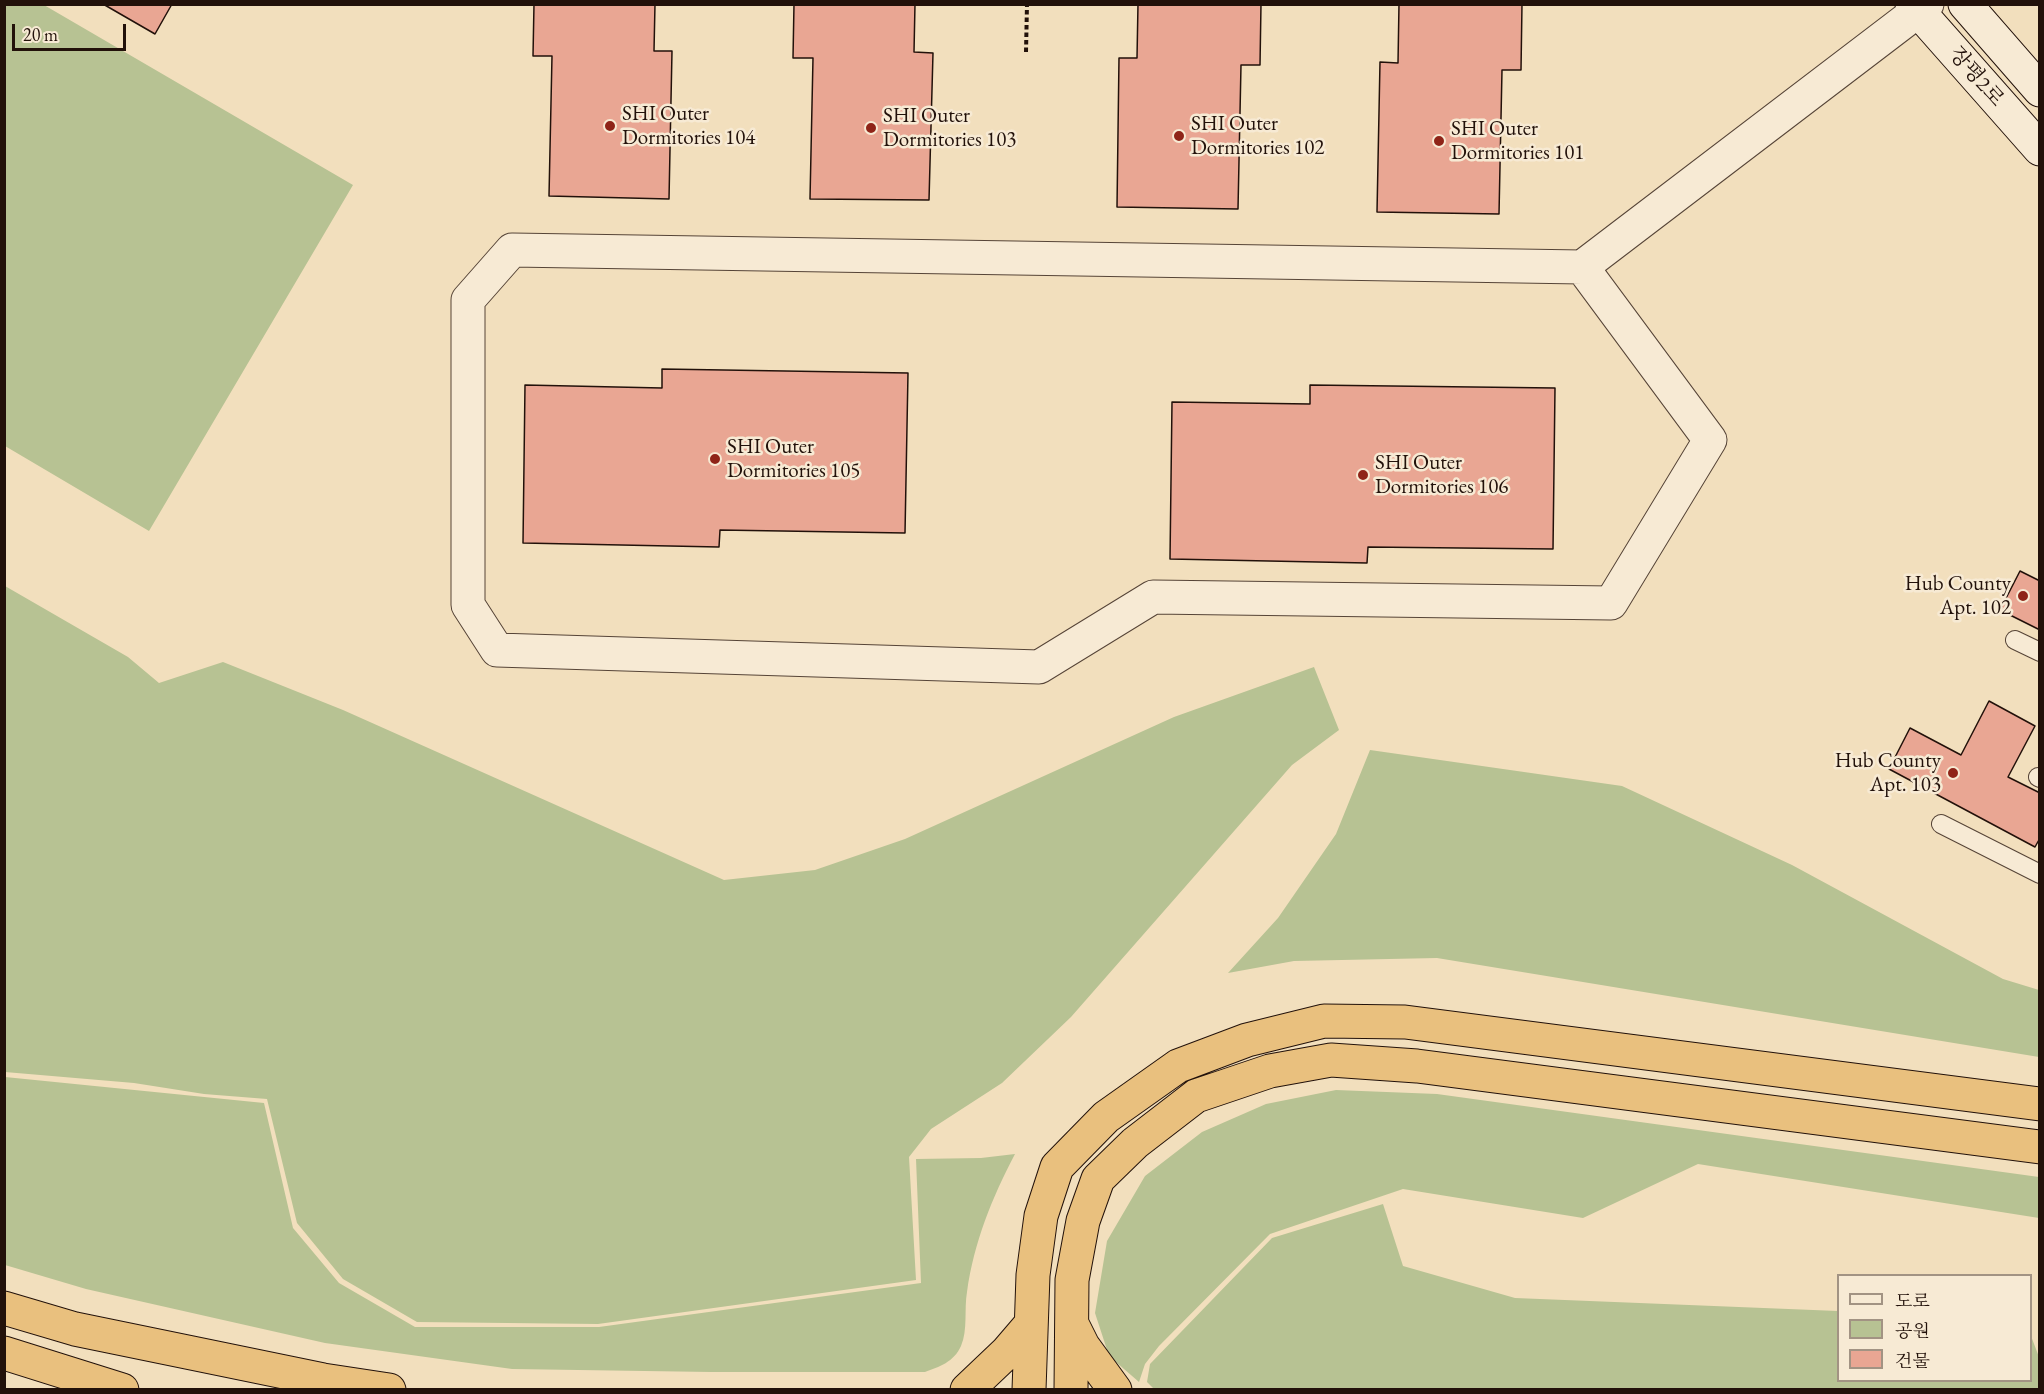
<!DOCTYPE html>
<meta charset="utf-8">
<style>
body{margin:0}
#map{position:relative;width:2044px;height:1394px;overflow:hidden;background:#f2dfbd;font-family:"EB Garamond","Noto Serif KR",serif}
canvas{display:block}
.frame{position:absolute;inset:0;border:6px solid #22110a;pointer-events:none}
.legend{position:absolute;left:1837px;top:1274px;width:195px;height:108px;box-sizing:border-box;background:#f7ead4;border:2px solid #a29383;margin:0;padding:8px 10px;list-style:none;font-size:18px;color:#22110a}
.legend li{display:flex;align-items:center;gap:12px;height:30px}
.legend b{width:30px;border:2px solid #a29383}
.scale{position:absolute;left:12px;top:24px;width:114px;height:27px;box-sizing:border-box;border:3px solid #22110a;border-top:0;padding-left:8px;font-size:18px;line-height:21px;white-space:nowrap;color:#22110a;-webkit-text-stroke:4px #f7ead4;paint-order:stroke}
</style>
<div id="map">
<canvas width="2044" height="1394"></canvas>
<div class="frame"></div>
<ul class="legend">
<li><b style="height:8px;background:#f7ead4"></b>도로</li>
<li><b style="height:16px;background:#b7c293"></b>공원</li>
<li><b style="height:16px;background:#e9a693"></b>건물</li>
</ul>
<div class="scale">20 m</div>
</div>
<script>
const context = document.querySelector('canvas').getContext('2d');
context.lineJoin = 'round';
function fillPath(path, color) { context.fillStyle = color; context.fill(path, 'evenodd'); }
function trace(path, color, width, dash) { context.strokeStyle = color; context.lineWidth = width; context.lineCap = dash ? 'butt' : 'round'; context.setLineDash(dash || []); context.stroke(path); }
function label(font, color, halo, rows, align = 'center') {
  context.font = font + ' "EB Garamond","Noto Serif KR",serif'; context.lineWidth = 5; context.setLineDash([]); context.textBaseline = 'middle'; context.strokeStyle = halo; context.fillStyle = color; for (const [text, x, y, turn = 0] of rows) {
    context.save(); context.translate(x, y); context.rotate((+turn || 0) * Math.PI / 180); context.textAlign = isNaN(turn) ? turn : align; if (halo) context.strokeText(text, 0, 0); context.fillText(text, 0, 0); context.restore();
  }
}
const green = new Path2D(`
 M5,4L44,5L353,185L149,531L5,446Z
 M5,586L128,657L159,683L223,662L343,710L724,880L815,870L905,839L1174,717L1314,667L1339,730L1292,765L1071,1017L1002,1083L931,1129L909,1157L916,1280L598,1324L417,1322L343,1279L297,1223L267,1099L204,1094L134,1083L5,1072Z
 M1370,750L1622,786L1792,865L2003,979L2039,990V1057L1437,958L1294,961L1228,973L1278,918L1336,834Z
 M5,1077L264,1103L293,1228L339,1283L415,1327H599L921,1283L916,1159L981,1158L1015,1154C992,1198 974,1242 967,1292C964,1309 968,1330 961,1346C954,1362 939,1367 925,1372H711L512,1369L325,1343L86,1289L5,1265Z
 M1336,1090L1437,1094L2039,1177V1218L1698,1164L1583,1218L1403,1189L1270,1234L1159,1346L1145,1364L1139,1382L1109,1356L1095,1313L1107,1241L1145,1176L1202,1132L1266,1104Z
 M1383,1204L1403,1266L1515,1298L1838,1311V1380H2030L2031,1336L2039,1357V1389L1155,1390L1147,1382L1150,1364L1272,1238Z`);
const building = new Path2D(`
 M103,4H172L155,34Z
 M534,4H655L654,51H672L669,199L549,196L552,56H533Z
 M794,4H915L914,52L933,53L929,200L810,199L813,58H793Z
 M1138,4H1261L1260,65H1241L1238,209L1117,207L1119,58H1137Z
 M1399,4H1522L1521,70H1502L1499,214L1377,212L1380,62L1398,63Z
 M662,369L908,373L905,533L720,530L719,547L523,543L525,385L662,388Z
 M1310,385L1555,388L1553,549L1368,547L1367,563L1170,559L1172,402L1310,404Z
 M2020,571L2040,581V630L2000,610Z
 M1989,701L2035,726L2008,777L2040,793V838L2035,847L1889,769L1910,728L1961,755Z`);
const path = new Path2D(`
 M1026,52L1027,4`);
const lane = new Path2D(`
 M2015,640L2040,652
 M2038,777L2040,778
 M1941,824L2040,874`);
const street = new Path2D(`
 M1582,267L1710,440L1611,603L1153,597L1039,667L497,650L468,605V300L512,250L1582,267L1927,4`);
const secondary = new Path2D(`
 M1912,4L2040,149
 M1965,4L2040,90`);
const highway = new Path2D(`
 M4,1308L75,1329L323,1380L389,1390
 M1073,1326L1083,1346L1115,1390
 M4,1353L122,1390
 M967,1390L1007,1352L1031,1324
 M1029,1390L1033,1275L1041,1216L1057,1167L1106,1117L1178,1066L1247,1040L1324,1021L1405,1022L2040,1104
 M1071,1390L1072,1280L1083,1221L1098,1179L1135,1143L1196,1096L1270,1071L1331,1060L1417,1066L2040,1147`);
const markers = [
 [610,126,6,"#8f2418"],
 [871,128,6,"#8f2418"],
 [1179,136,6,"#8f2418"],
 [1439,141,6,"#8f2418"],
 [715,459,6,"#8f2418"],
 [1363,475,6,"#8f2418"],
 [2023,596,6,"#8f2418"],
 [1953,773,6,"#8f2418"]
];
const streetNames = [
 ["장평2로",1976,77,49]
];
const poiNames = [
 ["SHI Outer",622,114],
 ["Dormitories 104",622,138],
 ["SHI Outer",883,116],
 ["Dormitories 103",883,140],
 ["SHI Outer",1191,124],
 ["Dormitories 102",1191,148],
 ["SHI Outer",1451,129],
 ["Dormitories 101",1451,153],
 ["SHI Outer",727,447],
 ["Dormitories 105",727,471],
 ["SHI Outer",1375,463],
 ["Dormitories 106",1375,487],
 ["Hub County",2011,584,"right"],
 ["Apt. 102",2011,608,"right"],
 ["Hub County",1941,761,"right"],
 ["Apt. 103",1941,785,"right"]
];
fillPath(green, '#b7c293');
fillPath(building, '#e9a693');
trace(building, '#22110a', 1.5);
trace(lane, '#564437', 20);
trace(street, '#564437', 35);
trace(secondary, '#22110a', 35);
trace(highway, '#22110a', 35);
trace(path, '#22110a', 4, [4.5, 3]);
trace(lane, '#f7ead4', 18);
trace(street, '#f7ead4', 33);
trace(secondary, '#f7ead4', 33);
trace(highway, '#e9c07e', 33);
for (const [x, y, r, color] of markers) { const dot = new Path2D(); dot.arc(x, y, r, 0, 2 * Math.PI); context.fillStyle = color; context.fill(dot); trace(dot, '#f7ead4', 2); }
label('21px', '#22110a', '#f7ead4', streetNames);
label('21px', '#22110a', '#f7ead4', poiNames, 'left');
</script>
